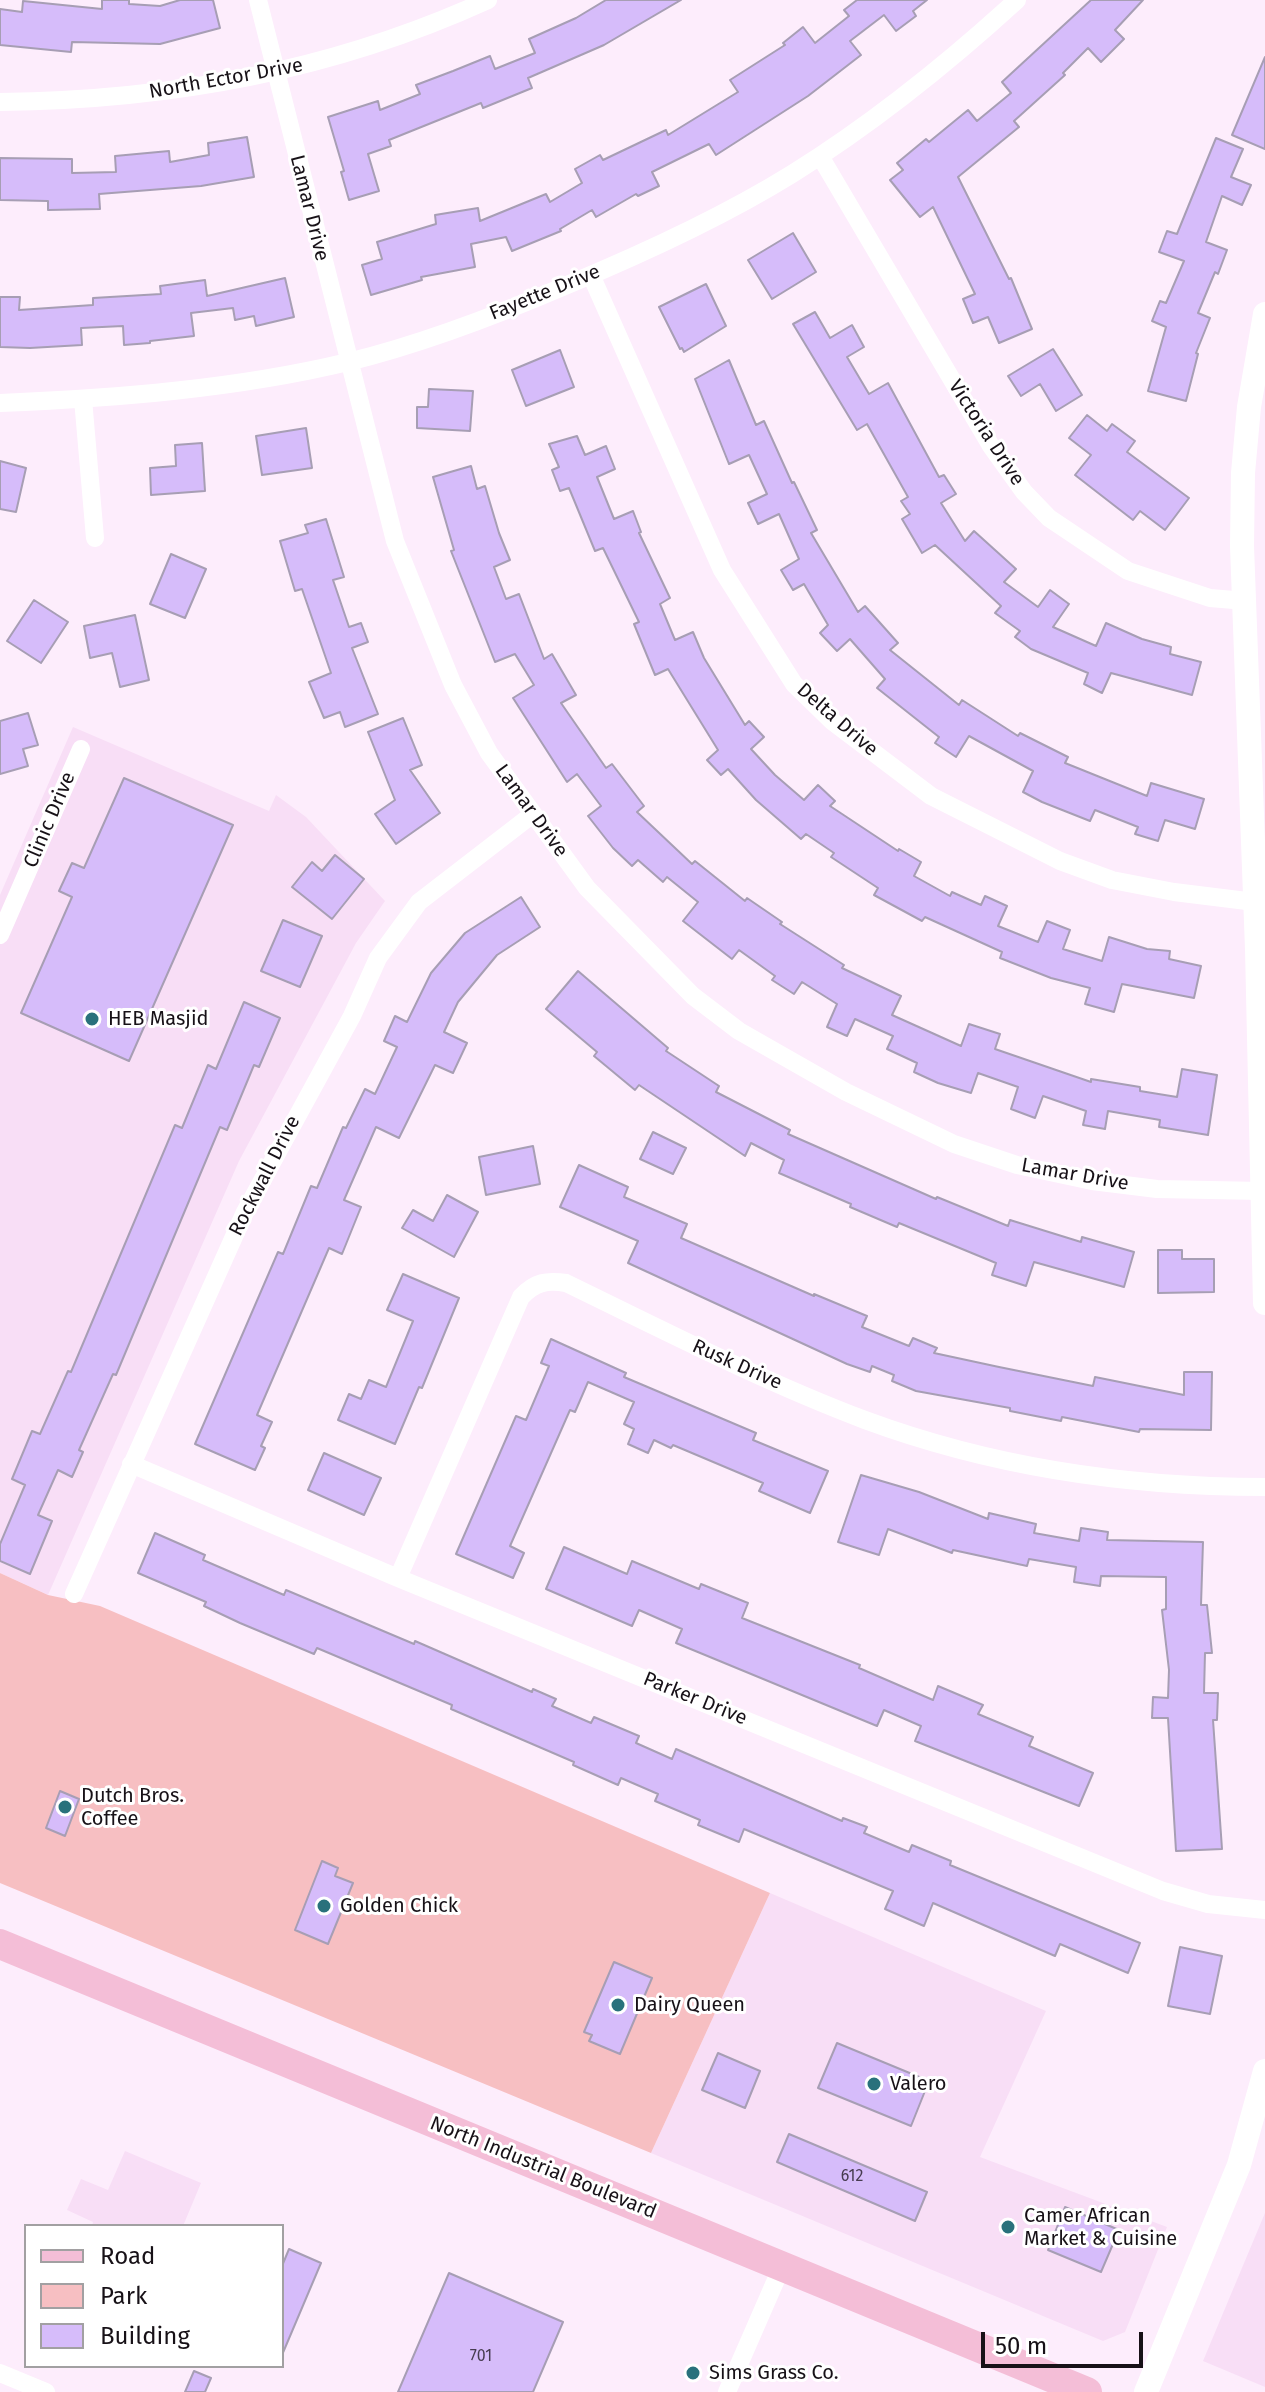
<!DOCTYPE html>
<style>
body{margin:0}
#map{position:relative;width:1265px;height:2392px;overflow:hidden;background:#fdedfc;font-family:"Fira Sans",sans-serif}
canvas{display:block}
.legend{position:absolute;left:24px;top:2224px;width:260px;height:144px;box-sizing:border-box;background:#fff;border:2px solid #a2a0a2;margin:0;padding:10px 14px;list-style:none;font-size:24px;color:#171117}
.legend li{display:flex;align-items:center;gap:16px;height:40px}
.legend b{width:40px;border:2px solid #a2a0a2}
.scale{position:absolute;left:981px;top:2332px;width:162px;height:36px;box-sizing:border-box;border:4px solid #171117;border-top:0;padding-left:10px;font-size:24px;line-height:28px;white-space:nowrap;color:#171117;-webkit-text-stroke:6px #fff;paint-order:stroke}
</style>
<div id="map">
<canvas width="1265" height="2392"></canvas>
<ul class="legend">
<li><b style="height:10px;background:#f4bed7"></b>Road</li>
<li><b style="height:22px;background:#f7bfc2"></b>Park</li>
<li><b style="height:22px;background:#d6bcfa"></b>Building</li>
</ul>
<div class="scale">50 m</div>
</div>
<script>
const context = document.querySelector('canvas').getContext('2d');
context.lineJoin = 'round';
function fillPath(path, color) { context.fillStyle = color; context.fill(path, 'evenodd'); }
function trace(path, color, width, dash) { context.strokeStyle = color; context.lineWidth = width; context.lineCap = dash ? 'butt' : 'round'; context.setLineDash(dash || []); context.stroke(path); }
function label(font, color, halo, rows, align = 'center') {
  context.font = font + ' "Fira Sans",sans-serif'; context.lineWidth = 6; context.setLineDash([]); context.textBaseline = 'middle'; context.strokeStyle = halo; context.fillStyle = color; for (const [text, x, y, turn = 0] of rows) {
    context.save(); context.translate(x, y); context.rotate((+turn || 0) * Math.PI / 180); context.textAlign = isNaN(turn) ? turn : align; if (halo) context.strokeText(text, 0, 0); context.fillText(text, 0, 0); context.restore();
  }
}
const built = new Path2D(`
 M73,727L269,811L276,795L306,817L385,901L356,943L239,1161L48,1595L0,1573V895Z
 M770,1893L1046,2011L980,2157L1167,2227L1125,2332L1103,2341L651,2153Z
 M125,2151L201,2183L183,2226H92L93,2222L67,2210L81,2179L108,2190Z
 M1265,2213V2387L1203,2361Z`);
const green = new Path2D(`
 M0,1573L48,1595L100,1606L770,1893L651,2153L0,1883Z`);
const building = new Path2D(`
 M102,0H129V4L160,6L180,0H213L220,28L160,44L72,42L71,52L0,45V9L22,12L23,1L102,9Z
 M606,0H681L604,45L528,78L532,88L483,108L481,103L389,140L391,146L368,154L379,191L349,200L341,172L344,171L328,117L378,101L380,110L420,94L416,85L453,71L490,56L495,69L535,53L529,39L576,18Z
 M857,0H927L913,11L916,16L896,31L884,15L850,41L861,55L808,96L716,155L709,144L652,172L659,186L638,196L636,194L596,217L592,210L560,229L561,231L512,251L506,237L471,244L475,267L421,277L422,280L371,295L362,265L382,259L377,242L436,224L435,215L478,208L480,221L546,194L550,202L582,183L575,169L600,155L603,160L666,130L668,135L738,92L730,80L785,45L783,43L803,27L815,43L849,16L844,10Z
 M1091,0H1143L1115,30L1124,39L1101,62L1088,48L1063,73L1065,75L1014,121L1019,127L958,177L1009,279L1011,278L1032,329L999,343L988,317L973,323L963,299L975,294L933,207L920,217L890,180L903,170L897,163L926,139L929,142L968,110L977,121L1011,93L1002,82Z
 M1265,57V149L1232,135Z
 M247,137L254,177L201,186L99,194L100,209L48,210V201L0,200V158L72,159V173L116,172L115,156L169,151L170,162L209,155L208,143Z
 M1216,138L1243,149L1231,177L1251,185L1242,205L1222,196L1206,242L1227,250L1218,274L1215,272L1198,313L1210,318L1196,353L1198,354L1186,401L1148,391L1166,327L1152,321L1160,301L1166,303L1184,261L1159,252L1167,231L1177,234Z
 M793,233L816,272L772,299L748,260Z
 M285,278L294,317L256,326L254,316L235,320L233,308L191,313L194,336L150,341V343L124,345L123,326L81,328L82,345L30,348L0,347V297H20L19,310L93,305V298L161,294L160,286L205,280L207,296Z
 M706,284L726,326L684,352L682,348L680,349L659,307Z
 M815,312L830,338L852,325L864,347L847,357L869,394L888,383L939,477L944,475L956,494L941,503L965,541L974,531L1016,569L1004,582L1038,607L1050,590L1069,604L1053,627L1096,646L1106,623L1142,639L1171,647L1170,654L1201,662L1192,695L1111,673L1102,693L1084,684L1088,673L1031,649L1015,637L1020,631L995,613L1001,606L935,545L922,553L902,519L910,514L901,501L908,497L867,424L857,430L793,324Z
 M1053,349L1082,395L1056,411L1040,384L1021,396L1008,376Z
 M560,350L574,387L526,406L512,370Z
 M729,360L756,425L764,421L792,483L794,482L817,530L811,533L858,612L865,606L898,643L890,650L959,705L962,700L1018,736L1020,733L1068,757L1065,763L1147,796L1151,783L1204,799L1195,829L1165,820L1158,841L1135,834L1138,827L1095,810L1090,821L1042,802L1023,792L1033,771L969,736L956,757L935,743L939,737L877,688L885,679L850,639L837,651L820,633L828,625L804,584L793,590L781,570L799,559L779,514L758,524L748,503L767,494L749,455L729,464L695,379Z
 M429,389L473,391L470,431L417,428V407H428Z
 M1087,415L1107,431L1112,424L1135,441L1127,452L1189,498L1165,530L1140,511L1133,520L1075,475L1091,455L1069,438Z
 M306,428L312,468L262,475L256,436Z
 M577,436L585,455L606,446L615,469L597,477L614,519L633,511L641,532L639,533L670,598L660,604L675,640L693,632L704,658L745,725L749,721L764,737L751,749L775,775L804,800L818,785L835,801L830,806L898,851L899,849L921,862L914,876L950,896L952,892L981,905L985,896L1007,906L998,926L1038,942L1047,921L1070,930L1063,949L1102,961L1109,937L1147,949L1170,951L1169,959L1201,966L1194,998L1122,984L1114,1012L1085,1004L1090,988L1051,978L1000,958L1002,952L925,917L922,921L874,895L878,888L831,857L834,853L806,834L801,839L756,800L728,769L721,775L707,760L718,750L668,669L655,675L634,624L639,622L603,548L595,551L569,488L560,491L552,470L559,467L549,444Z
 M202,443L205,491L151,495L150,468L176,466L175,445Z
 M0,461L26,468L16,512L0,509Z
 M471,466L477,489L485,486L499,533L510,560L494,567L506,599L519,594L544,659L552,654L576,695L561,703L606,768L612,764L644,806L637,812L692,864L695,861L745,901L747,898L782,922L780,924L844,965L842,968L901,996L892,1015L961,1046L969,1024L1000,1034L995,1049L1091,1082V1079L1140,1087V1091L1177,1097L1182,1069L1217,1075L1208,1135L1159,1127L1160,1120L1108,1111L1105,1129L1083,1125L1086,1111L1043,1096L1035,1118L1011,1109L1018,1087L978,1073L971,1093L938,1083L914,1072L917,1063L887,1049L893,1036L855,1019L847,1036L827,1027L837,1004L802,982L794,994L772,980L775,976L739,950L732,959L683,921L698,902L667,877L663,882L638,860L632,866L613,848L588,816L601,806L577,774L567,782L513,698L534,685L515,654L495,662L451,551L454,550L433,477Z
 M326,519L344,577L333,580L349,627L361,623L368,642L352,648L378,714L345,727L340,712L324,718L309,682L331,673L302,589L295,591L280,541L308,533L305,525Z
 M171,554L206,569L185,618L150,604Z
 M34,600L68,622L41,663L7,641Z
 M135,615L149,680L120,687L112,653L90,658L84,626Z
 M28,713L38,745L23,749L28,766L0,774V721Z
 M403,718L422,765L410,770L440,813L396,844L375,814L395,800L368,732Z
 M124,778L233,825L129,1061L21,1013L72,897L59,891L72,863L84,868Z
 M335,855L364,879L332,919L292,887L312,862L322,871Z
 M521,897L540,927L497,955L458,1002L444,1032L467,1043L453,1073L435,1065L399,1138L376,1127L344,1200L361,1207L342,1254L329,1248L257,1415L272,1422L261,1446L265,1448L255,1470L195,1444L278,1252L283,1254L311,1186L317,1188L343,1127L346,1128L365,1089L375,1094L397,1047L384,1041L395,1016L407,1022L431,973L465,933Z
 M283,920L322,936L300,987L261,971Z
 M578,971L668,1048L666,1051L719,1086L716,1092L790,1130L788,1134L936,1199L937,1197L1008,1226L1010,1220L1081,1242L1082,1237L1134,1252L1124,1287L1034,1262L1026,1286L992,1275L996,1263L899,1223L897,1227L850,1207L851,1204L779,1173L784,1160L751,1143L745,1156L639,1085L635,1090L594,1056L597,1052L546,1009Z
 M244,1002L280,1018L259,1067L254,1065L227,1130L220,1127L116,1375L113,1374L79,1450L83,1452L72,1477L58,1470L38,1515L52,1521L30,1574L0,1561V1544L25,1485L12,1479L32,1431L40,1434L68,1371L71,1372L175,1125L182,1128L208,1065L216,1069Z
 M653,1132L686,1148L673,1174L640,1159Z
 M533,1146L540,1184L486,1195L479,1157Z
 M579,1165L628,1187L624,1197L687,1224L681,1238L814,1296V1294L867,1316L862,1327L909,1346L913,1338L937,1348L934,1353L999,1367L1093,1386L1095,1377L1184,1395V1372H1212L1211,1430L1140,1429L1139,1432L1062,1417L1061,1421L1010,1411V1408L916,1391L892,1381L894,1375L872,1366L870,1372L847,1364L628,1263L638,1241L560,1207Z
 M447,1195L478,1212L454,1257L402,1228L413,1210L433,1221Z
 M1158,1250H1182V1259H1214V1292L1158,1293Z
 M403,1274L459,1298L422,1388L419,1387L395,1444L338,1420L349,1394L361,1399L369,1380L386,1387L413,1321L387,1310Z
 M551,1339L626,1373L624,1377L756,1433L753,1440L828,1471L810,1513L759,1491L763,1483L673,1445L671,1448L654,1440L648,1453L628,1444L634,1429L624,1424L634,1402L588,1382L575,1412L570,1410L510,1546L524,1553L513,1578L456,1554L516,1416L526,1420L549,1366L541,1363Z
 M324,1453L381,1478L364,1515L308,1490Z
 M861,1475L919,1492L988,1519L989,1513L1036,1524L1034,1533L1079,1541L1081,1528L1108,1532L1107,1540L1203,1542L1201,1605H1207L1212,1653H1205L1204,1693H1218L1217,1720H1213L1222,1849L1176,1851L1168,1718H1152L1153,1697L1168,1698L1169,1670L1162,1610L1166,1609V1577L1101,1576L1100,1586L1074,1582L1076,1567L1029,1559L1027,1566L953,1550L952,1553L888,1529L879,1555L838,1542Z
 M155,1533L205,1555L203,1560L284,1595L286,1590L414,1644L415,1641L532,1692L533,1689L556,1699L552,1706L591,1723L594,1717L639,1736L636,1743L672,1759L676,1749L842,1821L843,1818L867,1827L864,1833L909,1852L912,1845L951,1861L950,1865L1140,1943L1128,1973L1060,1944L1055,1956L933,1903L924,1926L885,1909L893,1891L744,1829L739,1842L698,1825L700,1820L655,1801L658,1794L621,1778L618,1785L573,1765L574,1762L451,1709L452,1705L317,1648L314,1654L240,1623L204,1606L206,1602L138,1573Z
 M564,1547L627,1574L632,1561L699,1589L701,1584L748,1603L742,1618L860,1665L859,1668L933,1700L938,1686L983,1705L978,1714L1033,1737L1029,1746L1093,1773L1079,1806L915,1741L921,1726L884,1710L877,1726L676,1643L682,1629L639,1610L632,1626L546,1589Z
 M60,1791L79,1799L65,1836L46,1828Z
 M322,1861L338,1868L335,1876L353,1883L328,1944L295,1930Z
 M1180,1947L1222,1956L1210,2014L1168,2006Z
 M614,1962L652,1978L620,2054L589,2041L592,2035L584,2032Z
 M837,2043L929,2081L911,2126L818,2088Z
 M718,2053L760,2071L745,2108L702,2090Z
 M789,2134L927,2192L915,2221L777,2162Z
 M1065,2207L1119,2230L1101,2272L1048,2250Z
 M289,2249L321,2263L282,2355V2266Z
 M449,2273L563,2322L533,2392H398Z
 M194,2371L211,2378L205,2392H185Z`);
const minor = new Path2D(`
 M258,0L395,541L453,685L489,753L587,888L693,996L739,1031L846,1092L954,1144L1017,1165L1092,1181L1157,1189L1263,1191
 M0,102C171,100 332,71 488,0
 M820,156L991,446L1024,492L1049,518L1128,571L1210,598L1246,601
 M591,275L722,570L794,684L832,721L931,796L1060,861L1112,880L1174,892L1255,902
 M83,399L95,538
 M0,403C116,398 235,389 348,362C422,344 495,316 565,286C642,254 721,218 792,174C872,124 947,64 1017,0
 M0,935L81,749
 M131,1464L398,1578L1163,1891L1208,1904L1265,1910
 M398,1578L521,1297C535,1282 547,1280 566,1283C665,1331 762,1381 865,1420C992,1467 1130,1487 1265,1487
 M74,1594L245,1212L352,1016L378,958L419,902L533,814
 M0,2373L46,2392
 M727,2392L782,2266`);
const tertiary = new Path2D(`
 M1265,314L1249,407L1243,473L1242,546L1257,949L1265,1303
 M1146,2392L1239,2165L1265,2071`);
const primary = new Path2D(`
 M0,1944L1087,2392`);
const markers = [
 [92,1019,8,"#29717c"],
 [65,1807,8,"#29717c"],
 [324,1906,8,"#29717c"],
 [618,2005,8,"#29717c"],
 [874,2084,8,"#29717c"],
 [1008,2227,8,"#29717c"],
 [693,2373,8,"#29717c"]
];
const numberNames = [
 ["612",852,2177],
 ["701",481,2357]
];
const streetNames = [
 ["North Ector Drive",226,79,-10],
 ["Lamar Drive",309,208,76],
 ["Fayette Drive",545,293,-22],
 ["Victoria Drive",986,433,57],
 ["Delta Drive",837,720,41],
 ["Lamar Drive",531,811,54],
 ["Clinic Drive",50,820,-67],
 ["Lamar Drive",1075,1175,10],
 ["Rockwall Drive",265,1176,-63],
 ["Rusk Drive",737,1365,24],
 ["Parker Drive",695,1699,22],
 ["North Industrial Boulevard",543,2168,22]
];
const poiNames = [
 ["HEB Masjid",108,1019],
 ["Dutch Bros.",81,1796],
 ["Coffee",81,1819],
 ["Golden Chick",340,1906],
 ["Dairy Queen",634,2005],
 ["Valero",890,2084],
 ["Camer African",1024,2216],
 ["Market & Cuisine",1024,2239],
 ["Sims Grass Co.",709,2373]
];
fillPath(built, '#f8def6');
fillPath(green, '#f7bfc2');
fillPath(building, '#d6bcfa');
trace(building, '#a79eb4', 2);
trace(minor, '#fff', 18);
trace(tertiary, '#fff', 24);
trace(primary, '#f4bed7', 30);
for (const [x, y, r, color] of markers) { const dot = new Path2D(); dot.arc(x, y, r, 0, 2 * Math.PI); context.fillStyle = color; context.fill(dot); trace(dot, '#fff', 3); }
label('16px', '#473c50', null, numberNames);
label('20px', '#171117', '#fff', streetNames);
label('20px', '#171117', '#fff', poiNames, 'left');
</script>
